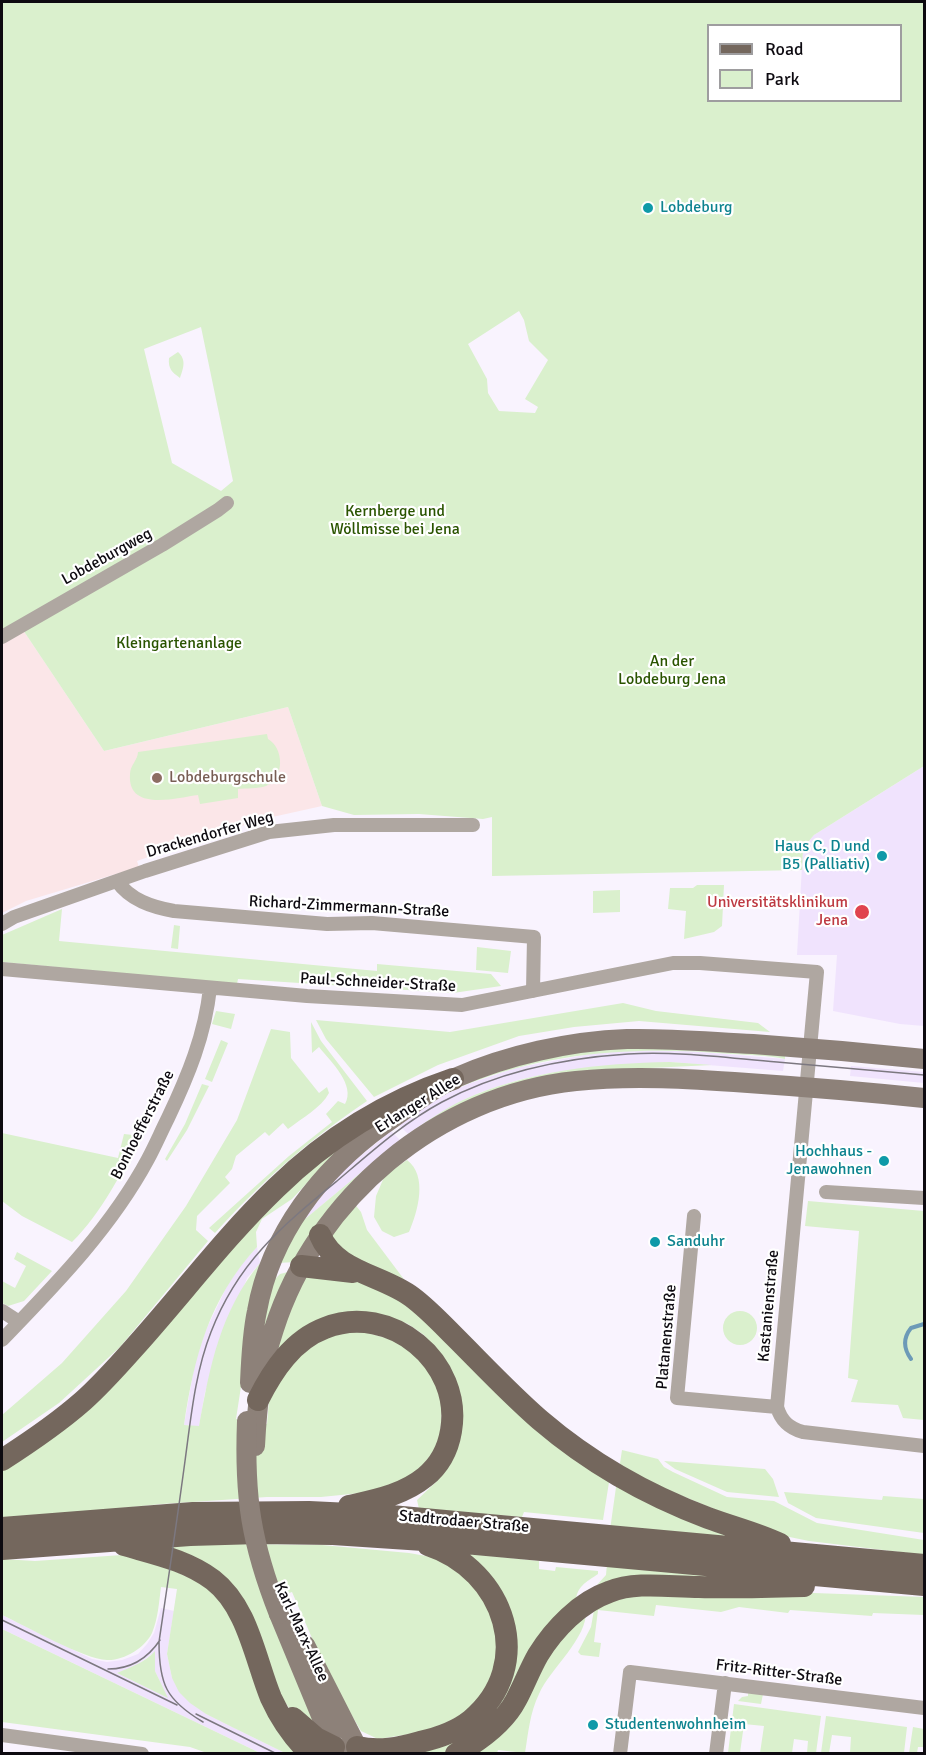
<!DOCTYPE html>
<meta charset="utf-8">
<style>
body{margin:0}
#map{position:relative;width:926px;height:1755px;overflow:hidden;background:#f9f3fe;font-family:Signika,sans-serif}
canvas{display:block}
.frame{position:absolute;inset:0;border:3px solid #0d0a10;pointer-events:none}
.legend{position:absolute;left:707px;top:24px;width:195px;height:78px;box-sizing:border-box;background:#fff;border:2px solid #9e9d9f;margin:0;padding:8px 10px;list-style:none;font-size:18px;color:#0d0a10}
.legend li{display:flex;align-items:center;gap:12px;height:30px}
.legend b{width:30px;border:2px solid #9e9d9f}
</style>
<div id="map">
<canvas width="926" height="1755"></canvas>
<div class="frame"></div>
<ul class="legend">
<li><b style="height:8px;background:#74675d"></b>Road</li>
<li><b style="height:16px;background:#daf0cd"></b>Park</li>
</ul>
</div>
<script>
const context = document.querySelector('canvas').getContext('2d');
context.lineJoin = 'round';
function fillPath(path, color) { context.fillStyle = color; context.fill(path, 'evenodd'); }
function trace(path, color, width, dash) { context.strokeStyle = color; context.lineWidth = width; context.lineCap = dash ? 'butt' : 'round'; context.setLineDash(dash || []); context.stroke(path); }
function label(font, color, halo, rows, align = 'center') {
  context.font = font + ' Signika,sans-serif'; context.lineWidth = 4.5; context.setLineDash([]); context.textBaseline = 'middle'; context.strokeStyle = halo; context.fillStyle = color; for (const [text, x, y, turn = 0] of rows) {
    context.save(); context.translate(x, y); context.rotate((+turn || 0) * Math.PI / 180); context.textAlign = isNaN(turn) ? turn : align; if (halo) context.strokeText(text, 0, 0); context.fillText(text, 0, 0); context.restore();
  }
}
const built = new Path2D(`
 M924,766V1026L900,1024L833,1011L837,955H797L803,848L814,835Z
 M635,1050H674L785,1059L783,1071L670,1062L549,1073L518,1080L481,1092L461,1101L408,1134L399,1125L442,1096L468,1084L516,1068L595,1053Z
 M851,1066L924,1072V1083L850,1076Z
 M391,1131L400,1140L293,1229L313,1195Z
 M257,1247L260,1263L247,1278L205,1392L199,1427L184,1425L195,1362L205,1332L227,1286L242,1263Z
 M161,1608L174,1611L167,1654L172,1678L206,1714L285,1753H260L2,1629V1615L92,1659L107,1662L122,1660L138,1654L147,1644L154,1633ZM155,1652V1671L167,1697L117,1673L134,1667Z`);
const education = new Path2D(`
 M23,630L104,751L288,707L322,806L268,818L202,838L137,861L139,867L26,901L2,913V644Z`);
const green = new Path2D(`
 M2,2H924V766L814,835L803,848L802,870L492,876V817L483,819L419,814L354,815L322,806L288,707L104,751L23,630L2,644ZM708,26H900V100H708ZM519,311L524,320L529,341L548,360L525,399L538,407L535,413L499,411L488,393L487,379L468,344ZM201,327L233,481L221,491L172,463L144,349Z
 M178,352C187,360 183,369 180,378C172,372 168,369 169,358Z
 M267,734L268,739C284,748 285,778 266,786C258,789 246,788 238,789V798L200,804L198,795C176,798 127,812 130,774C130,765 138,760 138,752Z
 M697,885H724L722,926L714,932L684,939L686,911L668,909L670,888H693Z
 M620,890V912L593,913V891Z
 M62,909L59,941L377,971V964L491,974L501,986L453,993L238,979L237,984L2,962V935Z
 M174,925L180,926L178,949L171,948Z
 M477,947L511,951L508,973L476,970Z
 M623,1003L656,1011L758,1023L770,1032L639,1021L574,1027L519,1036L438,1065L374,1097L326,1039L316,1020L450,1032Z
 M216,1011L235,1014L231,1029L212,1024Z
 M311,1022L321,1041L367,1101C308,1141 263,1180 215,1233L209,1228L289,1156L332,1122L326,1114L338,1101L345,1104C356,1085 331,1062 319,1047L312,1053Z
 M271,1029L290,1032L291,1058L319,1093L327,1087L329,1093C321,1108 302,1118 288,1129L283,1123L269,1136L265,1132L236,1156L232,1169L225,1177L230,1183L197,1216L196,1230L208,1241L120,1347L59,1403L2,1442V1415L62,1363L126,1291L186,1206L237,1120Z
 M221,1040L228,1043L212,1082L205,1079Z
 M633,1045L785,1055V1059C767,1055 748,1055 731,1054C642,1046 553,1051 470,1083C446,1092 425,1107 401,1117L477,1077L547,1056Z
 M670,1062L712,1065L588,1071L411,1136L408,1134C426,1122 444,1109 463,1100C527,1071 600,1063 670,1062Z
 M202,1084L209,1086L187,1130L167,1161L165,1159L185,1124Z
 M2,1133L118,1158L124,1134L142,1136C121,1172 102,1213 72,1242L22,1216L2,1201Z
 M352,1135L292,1199L262,1219L256,1232L257,1247C209,1299 194,1357 184,1425L199,1426C210,1366 220,1312 260,1263L236,1419L267,1424L270,1388L306,1347L350,1328L415,1346L443,1398L442,1441L414,1476L381,1491L321,1497H267L162,1504L2,1520V1465L11,1460L259,1212Z
 M400,1140L402,1142L296,1262L277,1263L293,1229Z
 M407,1160C428,1176 418,1211 409,1232L394,1237L382,1231L374,1217L376,1196L385,1175Z
 M808,1201L924,1211V1420L903,1418L898,1405L851,1402L858,1380L848,1378L859,1231L805,1226Z
 M353,1202L361,1212L367,1230L409,1286L343,1257L331,1233Z
 M17,1252L52,1271L24,1301L8,1306L2,1303V1281L15,1288L26,1266L14,1259Z
 M306,1271L344,1275L392,1293L610,1476L603,1520L524,1512L522,1517L419,1509L417,1500L437,1481L445,1361L424,1335L408,1324L389,1317L278,1353L280,1335Z
 M288,1272L265,1336L259,1325L275,1279L280,1274Z
 M723 1328a17 17 0 1 1 34 0a17 17 0 1 1-34 0Z
 M622,1450L658,1459L664,1467L673,1472L727,1497L774,1501L817,1523L924,1540V1555L809,1541L775,1534L619,1470Z
 M664,1461L765,1469L773,1479L779,1497L727,1492L675,1469Z
 M617,1480L754,1539L610,1530Z
 M784,1492L882,1500L883,1496L924,1499V1533L816,1518L788,1503Z
 M152,1543L322,1545L409,1553L437,1558L473,1577L498,1627L494,1675L472,1709L430,1731L378,1739L361,1731L328,1675L292,1592L267,1601L325,1739L289,1708L273,1684L238,1603Z
 M455,1552L539,1561V1569L555,1571L556,1567L598,1571V1574C586,1582 576,1587 576,1602L504,1709L471,1737L444,1753L402,1754L456,1738L515,1648Z
 M122,1555L140,1556L217,1590L303,1753H285L234,1728L206,1714L190,1703L179,1692L172,1678L167,1654L177,1589L161,1587C159,1602 158,1619 152,1633C145,1648 123,1661 107,1660C83,1659 26,1626 2,1615V1559L35,1561Z
 M607,1563L816,1581L596,1586L606,1575Z
 M624,1593H814L924,1597V1615L873,1613L872,1616L790,1610L788,1613L739,1607L721,1612L656,1605L654,1616L598,1610L594,1642L601,1643L599,1657L581,1655L578,1652L591,1627L594,1610Z
 M586,1610C588,1638 550,1669 539,1694C530,1712 528,1734 525,1753L498,1750L497,1753L472,1754L545,1657Z
 M2,1629L260,1753H207L190,1747L2,1722Z
 M155,1651V1671L168,1698L117,1673C131,1667 144,1663 155,1651Z
 M748,1693L763,1694L761,1704L738,1701L742,1697L748,1696Z
 M734,1704L821,1716L816,1753H807L808,1741L794,1739L792,1753H760L764,1726L744,1724L740,1753H728Z
 M826,1716L907,1727L904,1753H850L851,1737L832,1735L829,1753H821Z
 M913,1727L924,1729V1747H918L917,1753H909Z`);
const stream = new Path2D(`
 M911,1359C903,1348 903,1338 911,1328L924,1324`);
const street = new Path2D(`
 M2,637L162,545L218,510L227,503
 M117,881C130,900 152,907 174,911L327,924L372,923L534,937L533,991
 M2,924L14,917L145,871L269,832L334,825H473
 M2,969L307,996L462,1005L673,963H700L817,972L777,1407C781,1421 789,1428 803,1432L924,1446
 M826,1192L924,1198
 M694,1216L677,1398L777,1407
 M2,1311L19,1322
 M2,1340C55,1285 111,1228 148,1159C155,1146 161,1132 168,1118C188,1076 205,1035 210,988
 M2,1735L142,1754
 M620,1754L630,1672L924,1708
 M716,1754L725,1683`);
const secondary = new Path2D(`
 M250,1383C251,1359 252,1334 257,1311C271,1233 321,1170 383,1125C403,1111 434,1087 455,1078C507,1055 570,1041 627,1039C669,1038 711,1042 753,1044C810,1048 867,1053 924,1059
 M255,1446C257,1406 261,1367 274,1329C316,1198 437,1095 576,1081C633,1075 691,1079 748,1083C807,1087 866,1092 924,1098
 M279,1614L334,1747L340,1754
 M305,1645L357,1747`);
const primary = new Path2D(`
 M320,1235C335,1272 383,1275 412,1297C428,1309 441,1323 455,1337C483,1365 510,1394 540,1420C589,1462 647,1495 708,1518C732,1527 757,1533 780,1544
 M301,1266L353,1272
 M258,1400C273,1370 293,1340 325,1328C390,1302 463,1362 451,1431C448,1449 440,1465 425,1477C403,1495 375,1500 349,1506
 M2,1460C30,1442 58,1423 83,1401C101,1385 117,1367 133,1349C181,1296 224,1238 276,1188C326,1139 387,1101 453,1079
 M2,1528L193,1513L309,1512L391,1516L924,1565
 M124,1545C155,1554 186,1560 213,1580C248,1607 255,1659 271,1698C280,1718 294,1738 310,1754
 M2,1549L190,1535L259,1533L333,1534L454,1542L924,1585
 M293,1718L316,1738L334,1747
 M357,1747C379,1752 399,1748 420,1742C438,1738 456,1732 471,1720C537,1665 505,1570 428,1545
 M456,1754C479,1741 504,1723 516,1700C524,1685 530,1669 538,1655C554,1629 580,1602 609,1592C636,1581 670,1587 699,1587C734,1588 769,1587 804,1586`);
const tram = new Path2D(`
 M2,1620L177,1705
 M108,1669C130,1669 148,1658 160,1640
 M196,1714L277,1754
 M203,1722C166,1700 159,1684 159,1642C168,1581 177,1521 185,1461C191,1417 195,1373 211,1332C238,1262 281,1227 337,1181C370,1153 403,1123 442,1102C498,1072 565,1058 628,1054C677,1051 728,1058 777,1062C826,1066 875,1071 924,1075`);
const secondaryBridge = new Path2D(`
 M247,1421C244,1497 251,1543 279,1614`);
const markers = [
 [648,208,6,"#0f9aa8"],
 [157,778,6,"#8d6e63"],
 [882,856,6,"#0f9aa8"],
 [862,912,8,"#e0444e"],
 [884,1161,6,"#0f9aa8"],
 [655,1242,6,"#0f9aa8"],
 [593,1725,6,"#0f9aa8"]
];
const cultureNames = [
 ["Lobdeburg",660,208],
 ["Haus C, D und",870,847,"right"],
 ["B5 (Palliativ)",870,865,"right"],
 ["Hochhaus -",872,1152,"right"],
 ["Jenawohnen",872,1170,"right"],
 ["Sanduhr",667,1242],
 ["Studentenwohnheim",605,1725]
];
const parkNames = [
 ["Kernberge und",395,512],
 ["Wöllmisse bei Jena",395,530],
 ["Kleingartenanlage",179,644],
 ["An der",672,662],
 ["Lobdeburg Jena",672,680]
];
const streetNames = [
 ["Lobdeburgweg",107,557,-29],
 ["Drackendorfer Weg",210,835,-16],
 ["Richard-Zimmermann-Straße",349,907,3],
 ["Paul-Schneider-Straße",378,983,3],
 ["Erlanger Allee",418,1104,-32],
 ["Bonhoefferstraße",143,1125,-63],
 ["Kastanienstraße",769,1306,-85],
 ["Platanenstraße",667,1337,-85],
 ["Stadtrodaer Straße",464,1522,5],
 ["Karl-Marx-Allee",301,1632,65],
 ["Fritz-Ritter-Straße",779,1673,7]
];
const educationNames = [
 ["Lobdeburgschule",169,778]
];
const healthNames = [
 ["Universitätsklinikum",848,903],
 ["Jena",848,921]
];
fillPath(built, '#f0e3fd');
fillPath(education, '#fbe6e8');
fillPath(green, '#daf0cd');
trace(stream, '#6c9ab7', 4);
trace(street, '#afa7a1', 14);
trace(secondary, '#8d8179', 20);
trace(primary, '#74675d', 22);
trace(tram, '#7c7880', 1.5);
trace(secondaryBridge, '#8d8179', 20);
for (const [x, y, r, color] of markers) { const dot = new Path2D(); dot.arc(x, y, r, 0, 2 * Math.PI); context.fillStyle = color; context.fill(dot); trace(dot, '#fff', 2); }
label('16px', '#0d838f', '#fff', cultureNames, 'left');
label('16px', '#2a5400', '#fff', parkNames);
label('16px', '#0d0a10', '#fff', streetNames);
label('16px', '#785e54', '#fff', educationNames, 'left');
label('16px', '#be3a42', '#fff', healthNames, 'right');
</script>
